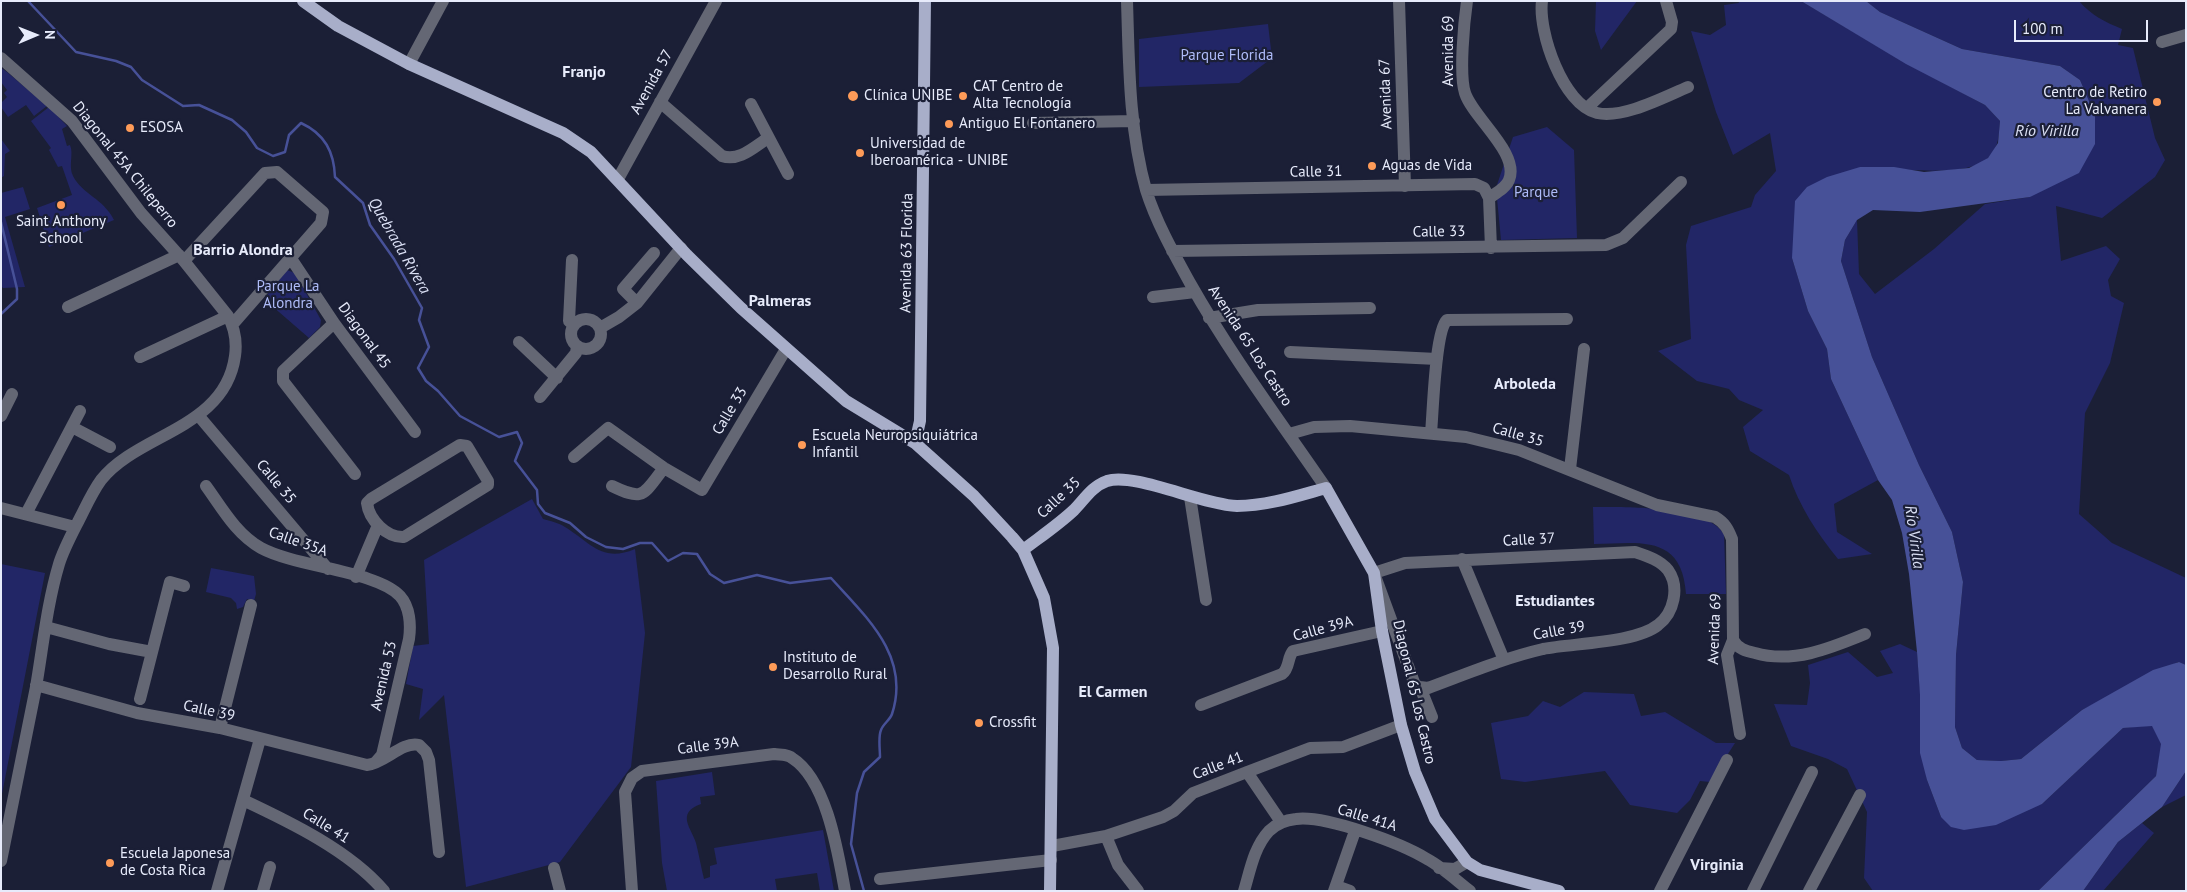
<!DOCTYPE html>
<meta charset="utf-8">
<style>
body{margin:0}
#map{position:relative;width:2187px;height:892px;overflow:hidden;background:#1b1f36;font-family:"PT Sans",sans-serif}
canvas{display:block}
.frame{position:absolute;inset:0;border:2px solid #e7ebfb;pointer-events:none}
.north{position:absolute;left:10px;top:10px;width:50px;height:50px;-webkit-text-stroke:4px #1b1f36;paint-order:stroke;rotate:89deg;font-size:14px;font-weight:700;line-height:20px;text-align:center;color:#e7ebfb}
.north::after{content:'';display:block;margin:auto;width:18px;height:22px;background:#e7ebfb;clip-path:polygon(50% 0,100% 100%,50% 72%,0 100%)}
.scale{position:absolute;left:2014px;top:20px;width:134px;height:22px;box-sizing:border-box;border:2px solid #e7ebfb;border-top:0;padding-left:6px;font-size:15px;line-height:18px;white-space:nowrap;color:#e7ebfb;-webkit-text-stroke:4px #1b1f36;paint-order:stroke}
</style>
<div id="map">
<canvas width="2187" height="892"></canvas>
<div class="frame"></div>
<div class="north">N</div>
<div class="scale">100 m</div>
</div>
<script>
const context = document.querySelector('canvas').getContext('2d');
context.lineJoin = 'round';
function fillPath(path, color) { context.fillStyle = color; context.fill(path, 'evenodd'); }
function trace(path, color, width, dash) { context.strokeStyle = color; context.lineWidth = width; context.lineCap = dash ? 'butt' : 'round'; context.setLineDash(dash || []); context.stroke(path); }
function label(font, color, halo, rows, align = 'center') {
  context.font = font + ' "PT Sans",sans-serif'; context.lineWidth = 4.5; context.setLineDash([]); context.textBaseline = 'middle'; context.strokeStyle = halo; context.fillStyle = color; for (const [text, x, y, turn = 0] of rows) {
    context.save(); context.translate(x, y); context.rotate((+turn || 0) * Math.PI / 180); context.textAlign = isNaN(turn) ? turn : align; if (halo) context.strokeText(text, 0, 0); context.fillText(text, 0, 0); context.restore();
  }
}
const green = new Path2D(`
 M1596,1H1637L1601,50L1595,31Z
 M1738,1H1801L1906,63L1985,105L2000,121C1999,134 1999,147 1989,157C1968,180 1890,167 1860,167L1792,258L1808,311L1827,349L1831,379L1878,480L1834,504L1837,532L1872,554L1838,559C1817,533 1799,506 1789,475L1750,451L1743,427L1763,410L1739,400L1729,389L1697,381L1658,351L1691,339L1686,245L1691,226L1751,207L1755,195L1776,171L1770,133L1733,155L1716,112L1691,31L1710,35L1726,25L1724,5L1739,3Z
 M1866,1H2079C2091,15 2105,22 2122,29L2118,45L2133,48L2155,138L2165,160L2155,177L2102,218L2056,206L2061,261L2106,246L2120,259L2108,280L2111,296L2124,303L2110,363L2085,413L2079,514L2112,543L2186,578V665L2178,662L2082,710L2021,759L2001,761L1977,760L1962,748L1955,727L1956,655L1963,582L1952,532L1919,465L1872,357L1841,261L1845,240L1857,220L1859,274L1875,294L1934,249L1985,204L2030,197L2095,115L2080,80L2060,66L1962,49L1880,12Z
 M1268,24L1272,58L1239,83L1139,87V39Z
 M1,68L7,72L47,106L34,116L26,105L8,117L1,107V103L7,97L4,93L7,90L1,82Z
 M49,107L67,126L62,129L67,146L70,145C74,154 68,166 73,176C83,195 103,198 114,220L49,247L37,208L72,195L62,166L58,167L49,150L51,148L31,121Z
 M1547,127L1574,150L1577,238L1501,240L1496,188L1513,137Z
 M1,139L10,151L5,154L4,176L1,178Z
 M23,187L30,209L5,217L25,287L3,288L1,286V193Z
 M287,270L295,273L321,320L320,327L309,338L264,299Z
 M532,499L543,519C550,521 559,523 565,527C591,543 602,563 635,549L645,633L631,767L560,862L466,887L444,695L419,720L423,689L406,684L413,646L429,644L424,560Z
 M1593,507C1625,507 1706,505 1724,534L1726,594H1686C1682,534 1640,543 1594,544Z
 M1,564L45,573L1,799Z
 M211,568L254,576L256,594L254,601L247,599L243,607L237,609L236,603L231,598L206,592Z
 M1900,644L1917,652L1927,780L1941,817L2042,804L2123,728L2152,725L2162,744L2156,776L2038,891H1873L1864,878L1867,812L1847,769L1828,759L1791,746L1774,704L1807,705L1810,683L1808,665L1848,652L1877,677L1893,673L1880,651Z
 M1584,692L1634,694L1641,716L1665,712L1716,743H1735L1710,782L1700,781L1690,800L1677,813L1630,805L1605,771L1525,782L1501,779L1491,723L1528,716L1543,701L1560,707Z
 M2186,771V795L2162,807Z
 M712,772L715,795L700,797L701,804C675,813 692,829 696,843C699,855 701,867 704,879L710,877V866L717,864L714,848L823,830L834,891H820L817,873L775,879L777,891H667L662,863L656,781Z
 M2142,823L2154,833L2103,891H2083L2118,842Z`);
const water = new Path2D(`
 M1801,1H1866L1880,12L1962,49L2060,66L2080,80L2095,115V144L2079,173L2030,197L1920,212L1873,210L1857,220L1845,240L1841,261L1872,357L1919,465L1952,532L1963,582L1956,655L1955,727L1962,748L1977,760L2001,761L2021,759L2082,710L2153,670L2179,662L2186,665V771L2162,807L2118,842L2083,891H2038L2156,776L2161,744L2152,726L2123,728L2042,804L1996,825L1964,830L1951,827L1941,817L1927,780L1920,753V695L1917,652L1909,574L1902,533L1892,500L1878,480L1831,379L1827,349L1808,311L1792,258L1795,201L1807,187L1827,177L1860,167H1894L1924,172L1969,168L1988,158L1998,143L2000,121L1985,105L1906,64Z`);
const stream = new Path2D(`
 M28,1L76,52L116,61L131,67L142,80L183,106L199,105L232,120L246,132L257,148L273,156L285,152L289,135L301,123C325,134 334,152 335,177L363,203L370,225L394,259L422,308L419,320L429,347L418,368L426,381L438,391L460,416L499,437L517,432L522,443L515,461L537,490L538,504L545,513L570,523L586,537L606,547L623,549L640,543H652L668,561L683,553L697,554L710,574L724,583L757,575L790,583L831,578C866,617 911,656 892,714C890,720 883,724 881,730C878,737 880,749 880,757L864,772L857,793L851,844L864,891
 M1,222L17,289V299L1,314`);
const minor = new Path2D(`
 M1127,1C1129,64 1129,129 1146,190C1156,222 1174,254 1190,283C1230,354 1280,421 1326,488
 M1399,1L1405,186
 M1467,1C1464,22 1459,75 1465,93C1473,118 1520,153 1509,180C1506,188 1496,193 1489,198
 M1542,1C1538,32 1563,105 1597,113C1623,119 1664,97 1688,87
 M2162,42L2186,35
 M1,58L72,121L141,213L184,261L228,316C235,329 237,342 235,356C225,429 138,433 101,480C93,491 87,504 81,516C73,532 64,548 59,564C47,604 43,646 36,687C24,745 13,803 1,861
 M409,64L443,1
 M660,102L722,156C739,162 754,147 768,138
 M751,104L788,174
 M1587,108L1671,29L1672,22L1666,1
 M1033,123L1134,121
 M618,179L716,1
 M1146,190L1475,184L1484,188L1489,198L1491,248
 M1172,251L1606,245L1623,238L1681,182
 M290,257L334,323L415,432
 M572,260L569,321L574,325
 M184,261L265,173L277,172L323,212L321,223L232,325
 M1153,297L1195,292
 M637,303L623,289L654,253
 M68,307L179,255
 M1209,318L1258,310L1370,308
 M571 334a15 15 0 1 1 30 0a15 15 0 1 1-30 0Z
 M334,323L283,371V381L355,474
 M600,328L619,317L637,303L681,248
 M519,342L557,378
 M1290,352L1437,359
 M140,357L228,316
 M540,397L576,353L577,346
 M198,415L328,569
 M1,416L12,394
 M72,427L110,447
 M1431,433C1433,413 1435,331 1447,320L1567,319
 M1289,434L1314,427L1350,426L1466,437L1519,450L1657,505L1715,517C1725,523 1728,529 1732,539L1733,640L1727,655L1740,734
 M460,445L467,446L488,481V485L404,537C387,538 369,520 367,503L371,499Z
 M574,457L608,428L664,468L702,490L786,349
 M1570,469L1584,349
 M206,486C222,508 236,534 261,548C296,567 377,571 400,596C410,607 411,625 409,639L382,755L376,762
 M612,486C645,502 643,494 664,468
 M1190,497L1206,600
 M1,508L75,527
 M26,514L80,411
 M1462,559L1504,660
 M356,577L378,525
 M46,627L109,644L152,652
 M1733,640C1738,649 1746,651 1755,653C1793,664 1831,648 1865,634
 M36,685L137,713L220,728L367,765C385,763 402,741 419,745L426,752L429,760L439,852
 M1420,687L1428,688C1466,674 1504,658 1543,649C1573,643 1636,643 1658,625C1674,613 1680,587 1668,570C1660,560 1647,556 1635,552L1405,563L1374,573L1415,685L1420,687L1432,717
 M140,699L170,582L184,586
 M1201,705L1282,674C1290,668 1287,658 1293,651L1382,631
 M220,728L251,605
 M1247,772L1281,822
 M243,800C290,822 350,851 384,891
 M1106,836L1118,865L1138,891
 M1052,846L1106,836L1163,817L1174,811L1193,793L1247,772L1310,748L1343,747L1401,725
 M554,868L560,891
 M1439,868L1455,869L1467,862
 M880,879L1051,860
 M1336,886L1350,891
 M217,891L260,739
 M263,891L270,867
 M632,891L625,792L632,778L642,771L774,754C779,755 788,754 792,758C827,780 838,853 845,891
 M1244,891C1250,871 1254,847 1269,831C1276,824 1286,820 1296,819C1325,815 1401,843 1427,859C1442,867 1456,880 1470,891
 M1334,891L1355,831
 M1660,891L1727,760
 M1753,891L1812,772
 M1809,891L1860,795`);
const major = new Path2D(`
 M303,1L338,26L409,64L563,133L591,152L687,255L741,308L846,401L915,443L974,496L1012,537L1023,550L1044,598L1053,648L1050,891
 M915,443L920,421L925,1
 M1023,550C1040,537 1058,525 1074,510C1085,499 1091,487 1107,481C1134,472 1203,505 1237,506C1267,506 1297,496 1326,488L1374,573L1382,631L1401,725L1415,772L1435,819L1467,862L1480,870L1559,891`);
const markers = [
 [853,96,6,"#fe9b58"],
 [963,96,5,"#fe9b58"],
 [2157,102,5,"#fe9b58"],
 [949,124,5,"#fe9b58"],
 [130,128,5,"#fe9b58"],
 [860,153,5,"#fe9b58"],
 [1372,166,5,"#fe9b58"],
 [61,205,5,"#fe9b58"],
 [802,445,5,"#fe9b58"],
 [773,667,5,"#fe9b58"],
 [979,723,5,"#fe9b58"],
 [110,863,5,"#fe9b58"]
];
const streetNames = [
 ["Avenida 69",1449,51,-90],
 ["Avenida 57",652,82,-61],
 ["Avenida 67",1386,94,-92],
 ["Diagonal 45A Chileperro",125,165,51],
 ["Calle 31",1316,172,-1],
 ["Calle 33",1439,232,-1],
 ["Avenida 63 Florida",907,253,-89],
 ["Diagonal 45",364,336,54],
 ["Avenida 65 Los Castro",1250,346,57],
 ["Calle 33",730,411,-59],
 ["Calle 35",1518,435,16],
 ["Calle 35",276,482,50],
 ["Calle 35",1059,498,-43],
 ["Calle 37",1529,540,-3],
 ["Calle 35A",298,542,19],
 ["Calle 39A",1323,629,-15],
 ["Avenida 69",1715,629,-88],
 ["Calle 39",1559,631,-10],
 ["Avenida 53",384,676,-77],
 ["Diagonal 65 Los Castro",1414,692,77],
 ["Calle 39",209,711,12],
 ["Calle 39A",708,746,-7],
 ["Calle 41",1218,766,-21],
 ["Calle 41A",1367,818,17],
 ["Calle 41",326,826,32]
];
const parkNames = [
 ["Parque Florida",1227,56],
 ["Parque",1536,193],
 ["Parque La",288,287],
 ["Alondra",288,304]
];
const poiNames = [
 ["CAT Centro de",973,87],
 ["Alta Tecnología",973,104],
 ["Centro de Retiro",2147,93,"right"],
 ["La Valvanera",2147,110,"right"],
 ["Clínica UNIBE",864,96],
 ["Antiguo El Fontanero",959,124],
 ["ESOSA",140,128],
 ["Universidad de",870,144],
 ["Iberoamérica - UNIBE",870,161],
 ["Aguas de Vida",1382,166],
 ["Saint Anthony",61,222,"center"],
 ["School",61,239,"center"],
 ["Escuela Neuropsiquiátrica",812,436],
 ["Infantil",812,453],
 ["Instituto de",783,658],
 ["Desarrollo Rural",783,675],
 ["Crossfit",989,723],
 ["Escuela Japonesa",120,854],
 ["de Costa Rica",120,871]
];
const neighbourhoodNames = [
 ["Franjo",584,72],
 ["Barrio Alondra",243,250],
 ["Palmeras",780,301],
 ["Arboleda",1525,384],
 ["Estudiantes",1555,601],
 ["El Carmen",1113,692],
 ["Virginia",1717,865]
];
const waterNames = [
 ["Río Virilla",2047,131],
 ["Quebrada Rivera",399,246,60],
 ["Río Virilla",1914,537,82]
];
fillPath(green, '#222666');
fillPath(water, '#475198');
trace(stream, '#475198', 2.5);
trace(minor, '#646774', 12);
trace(major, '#a8aec9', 12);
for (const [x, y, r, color] of markers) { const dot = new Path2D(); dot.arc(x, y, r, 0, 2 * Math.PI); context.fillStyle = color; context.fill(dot); trace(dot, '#1b1f36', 2); }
label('15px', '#e7ebfb', '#1b1f36', streetNames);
label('15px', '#aebbf8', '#1b1f36', parkNames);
label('15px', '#e7ebfb', '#1b1f36', poiNames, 'left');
label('bold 16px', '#e7ebfb', '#1b1f36', neighbourhoodNames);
label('italic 16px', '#dbe0f5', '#1b1f36', waterNames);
</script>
